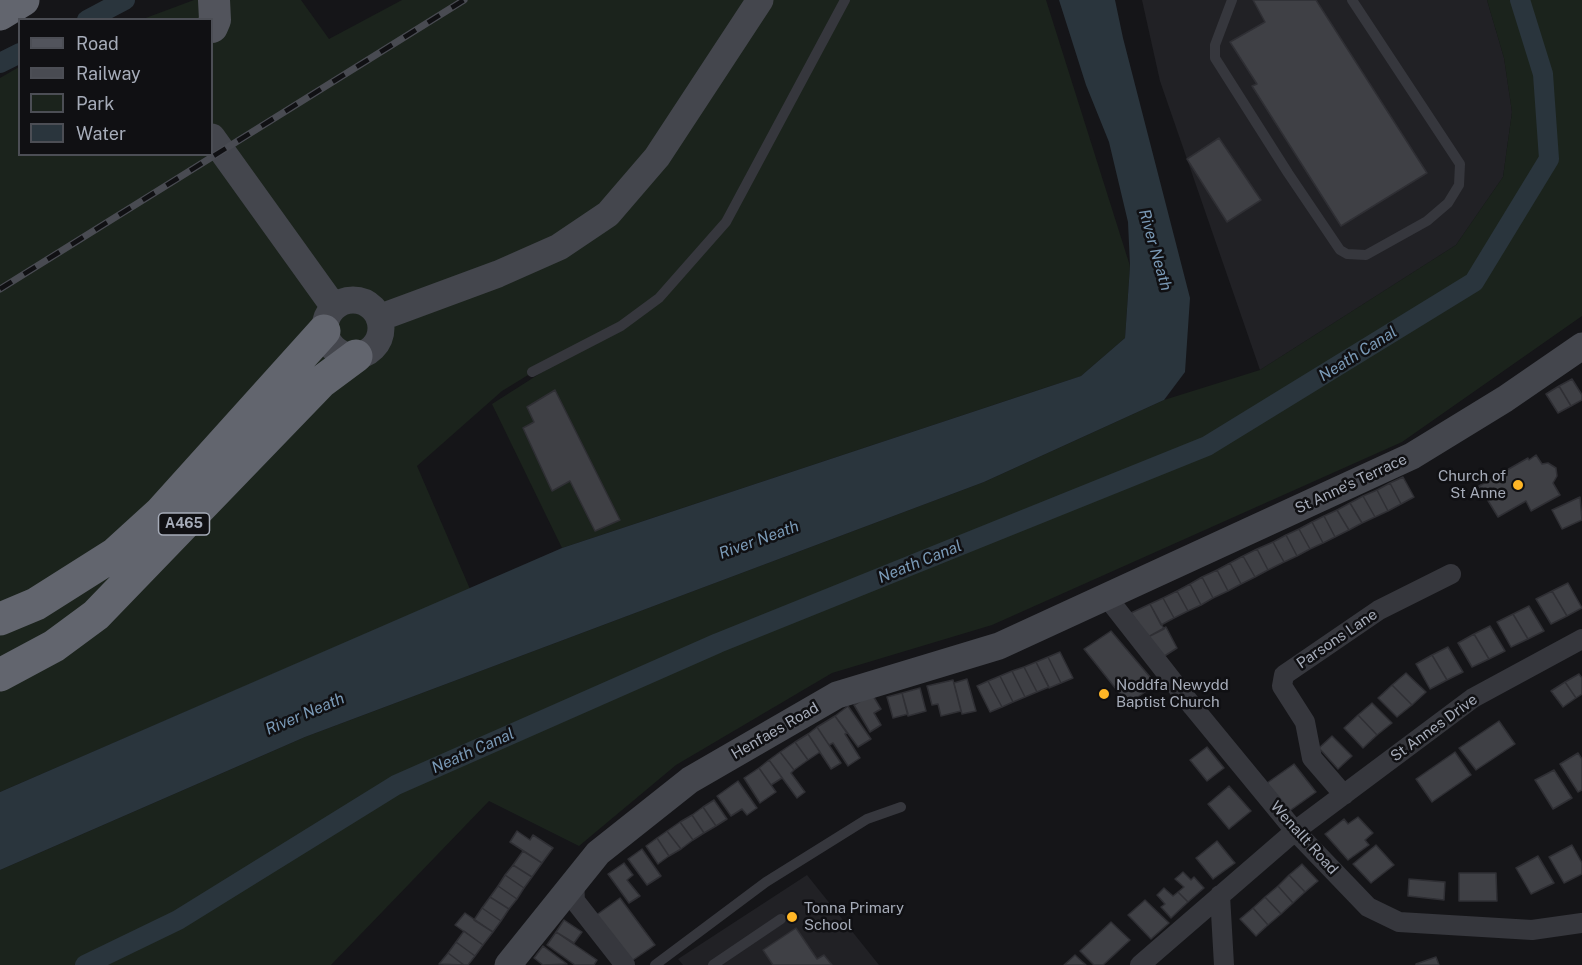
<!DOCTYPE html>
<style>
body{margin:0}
#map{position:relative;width:1582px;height:965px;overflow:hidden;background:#151518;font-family:"Public Sans",sans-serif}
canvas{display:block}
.legend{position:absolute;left:18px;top:18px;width:195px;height:138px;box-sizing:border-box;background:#101013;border:2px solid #4c4e55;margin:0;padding:8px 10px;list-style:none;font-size:18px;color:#a6acb9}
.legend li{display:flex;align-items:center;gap:12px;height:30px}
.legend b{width:30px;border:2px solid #4c4e55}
</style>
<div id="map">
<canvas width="1582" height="965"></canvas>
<ul class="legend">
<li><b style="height:8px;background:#52545c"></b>Road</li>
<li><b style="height:8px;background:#494b52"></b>Railway</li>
<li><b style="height:16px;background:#1b231c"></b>Park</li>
<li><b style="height:16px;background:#2a353d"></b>Water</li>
</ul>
</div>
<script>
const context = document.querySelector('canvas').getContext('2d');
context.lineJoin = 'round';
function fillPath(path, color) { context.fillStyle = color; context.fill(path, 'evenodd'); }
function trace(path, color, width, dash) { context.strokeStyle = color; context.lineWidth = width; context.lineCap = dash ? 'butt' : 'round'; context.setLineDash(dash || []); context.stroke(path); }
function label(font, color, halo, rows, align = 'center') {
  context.font = font + ' "Public Sans",sans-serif'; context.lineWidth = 5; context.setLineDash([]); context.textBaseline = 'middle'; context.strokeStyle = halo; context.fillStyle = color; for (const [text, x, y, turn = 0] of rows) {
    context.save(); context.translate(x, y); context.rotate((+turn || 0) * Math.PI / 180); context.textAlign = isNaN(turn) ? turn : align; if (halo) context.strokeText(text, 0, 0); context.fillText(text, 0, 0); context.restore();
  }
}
const built = new Path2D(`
 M1142,0H1487L1504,58L1512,112L1503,177L1456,245L1260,370L1160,81Z
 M807,875L879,965H683L678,959Z`);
const green = new Path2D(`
 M194,0H301L329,39L402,0H1046L1130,266L1125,338L1081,376L562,548L492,404L569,355L533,372L502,391L417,466L470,589L0,792V78L19,67L20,154H212V20L143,19Z
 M1487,0H1582V316L1402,442L992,625L832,673L676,765L579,846L489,801L331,965H0V870L305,737L984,482L1164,400L1260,370L1456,245L1503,177L1512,112L1504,58Z`);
const water = new Path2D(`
 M1059,0H1115L1123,38L1190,298L1185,372L1164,400L984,482L305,737L0,870V792L562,548L1081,376L1125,338L1130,266L1128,222L1109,142L1086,85Z`);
const canal = new Path2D(`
 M87,20L125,0
 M0,63L20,53
 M85,965L178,920L396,785L718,643L1207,446L1474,282L1549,159L1543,74L1520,0`);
const building = new Path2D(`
 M1253,0H1316L1427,173L1341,226L1252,86L1257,84L1230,42L1265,22Z
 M1219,138L1261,200L1227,222L1187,159Z
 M1572,379L1582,395V400L1571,406L1559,386Z
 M1559,386L1571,406L1558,413L1546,394Z
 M555,390L620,520L595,531L570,481L552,491L523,428L534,422L527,407Z
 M1536,455L1542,464L1548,463L1556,468L1557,476L1553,483L1560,495L1531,511L1526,501L1498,517L1479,486L1528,458L1529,460Z
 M1403,477L1414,497L1401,504L1390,483Z
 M1390,483L1401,504L1388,511L1377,490Z
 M1377,490L1388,511L1375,517L1363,496Z
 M1363,496L1375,517L1362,523L1350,503Z
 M1580,497L1582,520L1562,529L1552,510Z
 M1350,503L1362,523L1349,530L1337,510Z
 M1337,510L1349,530L1335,537L1324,516Z
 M1324,516L1335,537L1323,543L1312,522Z
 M1312,522L1323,543L1310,549L1299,529Z
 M1299,529L1310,549L1297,556L1286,535Z
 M1286,535L1297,556L1284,562L1273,542Z
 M1273,542L1284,562L1268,570L1257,549Z
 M1257,549L1268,570L1255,577L1243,556Z
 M1243,556L1255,577L1241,584L1230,563Z
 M1230,563L1241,584L1228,591L1217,570Z
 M1217,570L1228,591L1213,598L1202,577Z
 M1202,577L1213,598L1201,605L1190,584Z
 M1568,583L1582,608L1567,616L1552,591Z
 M1190,584L1201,605L1188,611L1177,591Z
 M1177,591L1188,611L1174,618L1163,598Z
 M1552,591L1567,616L1551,624L1536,599Z
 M1163,598L1174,618L1161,625L1150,604Z
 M1150,604L1164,629L1148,637L1131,613Z
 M1529,606L1544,631L1528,639L1513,614Z
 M1513,614L1528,639L1511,647L1497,622Z
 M1490,626L1505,651L1489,659L1474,634Z
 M1166,627L1177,648L1163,657L1148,637Z
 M1111,631L1156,684L1128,704L1084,649Z
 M1474,634L1489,659L1472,667L1458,643Z
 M1448,647L1463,672L1447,680L1432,655Z
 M1060,652L1073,678L1061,683L1048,657Z
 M1432,655L1447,680L1430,689L1416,664Z
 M1048,657L1061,683L1049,688L1036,662Z
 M1036,662L1049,687L1037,692L1024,667Z
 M1024,667L1037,692L1025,697L1012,671Z
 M1012,671L1025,697L1013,702L1000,676Z
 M1406,673L1426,692L1412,705L1392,685Z
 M1579,674L1582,678V694L1576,698L1565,682Z
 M1000,676L1013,702L1002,707L988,681Z
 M967,679L976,711L962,714L954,683Z
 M953,680L961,711L941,716L938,704L932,705L927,686Z
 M988,681L1002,707L990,712L977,686Z
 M1565,682L1576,698L1563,707L1551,691Z
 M1392,685L1412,705L1397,717L1378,698Z
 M920,688L926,711L908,716L902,693Z
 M902,693L908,714L893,718L887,697Z
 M872,694L881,709L874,713L881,725L870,732L854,705Z
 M1372,703L1392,723L1377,735L1358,715Z
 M848,706L871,739L858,747L835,716Z
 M1358,715L1377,735L1363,748L1344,728Z
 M835,716L847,733L845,734L860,758L848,766L833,743L829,745L817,727Z
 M1499,721L1515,744L1476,770L1459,748Z
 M817,727L841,763L831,769L808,734Z
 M808,734L820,752L808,760L795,742Z
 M1332,736L1352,756L1338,769L1319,748Z
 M795,742L808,760L794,770L780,752Z
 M1207,747L1224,768L1207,781L1190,760Z
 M780,752L794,770L791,773L805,792L797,798L769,760Z
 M1455,752L1471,775L1432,802L1416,779Z
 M1578,753L1582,759V790L1578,792L1560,764Z
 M769,760L782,778L771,785L759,768Z
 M1294,764L1316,792L1288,812L1267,783Z
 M759,768L776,792L760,803L744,778Z
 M1554,770L1572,798L1553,809L1535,780Z
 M738,781L757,808L747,815L742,809L731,816L717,796Z
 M1229,786L1251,811L1229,829L1208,804Z
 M714,800L727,819L716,826L703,807Z
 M703,807L716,826L704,833L692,815Z
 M692,815L704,833L693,840L680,822Z
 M1358,817L1373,833L1365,840L1369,845L1348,860L1325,834L1344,819L1348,824Z
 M680,822L693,840L681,849L667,831Z
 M517,831L530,840L533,835L553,848L542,863L510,842Z
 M667,831L681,849L669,856L657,838Z
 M657,838L669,856L658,864L646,846Z
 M1217,841L1235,863L1213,879L1196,858Z
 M1376,845L1394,865L1371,883L1353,864Z
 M1572,845L1582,863V874L1564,883L1549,857Z
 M642,849L661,876L647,885L628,859Z
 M523,851L542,863L532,877L513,865Z
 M1538,856L1554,883L1531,894L1516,868Z
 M624,863L633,875L627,880L640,896L629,903L608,874Z
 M1302,864L1318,881L1305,892L1289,875Z
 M513,865L532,877L524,888L505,875Z
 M1183,872L1191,880L1194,877L1204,888L1188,902L1178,892L1184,887L1175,879Z
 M1459,873H1496L1497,901H1459Z
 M505,875L524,888L517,899L498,886Z
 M1289,875L1305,892L1293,903L1278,886Z
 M1409,879L1445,882L1444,900L1408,896Z
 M498,886L517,899L509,909L490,897Z
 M1278,886L1293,903L1281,914L1265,897Z
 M1164,888L1173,896L1178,892L1188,902L1171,918L1161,907L1165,904L1157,895Z
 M490,897L509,909L501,921L482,908Z
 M1265,897L1281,914L1268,925L1253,908Z
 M620,898L655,945L630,962L595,916Z
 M1145,900L1169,923L1151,939L1128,915Z
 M482,908L501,921L493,932L474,920Z
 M1253,908L1268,925L1256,936L1240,919Z
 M465,913L493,932L483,945L455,925Z
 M564,920L582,932L574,943L556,932Z
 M1111,922L1130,940L1103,965H1094L1080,951Z
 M796,928L817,959L824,955L832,965H773L763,950Z
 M464,931L483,945L475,956L456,942Z
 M556,932L597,960L594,965H575L547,945Z
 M456,942L475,956L468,965H464L448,953Z
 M543,946L567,964L543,965L534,958Z
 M448,953L464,965L439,964Z
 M1075,955L1086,965H1064Z
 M1436,957L1439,965H1416V964Z`);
const lane = new Path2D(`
 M1232,0L1215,45V58L1288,173L1340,250L1347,254L1366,255L1427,221L1448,203L1459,185L1460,164L1352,0
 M532,372L621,326L659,298L726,222L845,0
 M655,965L766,882L867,819L901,807
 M713,965L781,919`);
const street = new Path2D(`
 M1106,596L1193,707L1295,831L1368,907L1399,922L1532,930L1582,923
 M1344,795L1312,758L1305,722L1282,686L1284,675L1379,610L1451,574
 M574,882L575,901L625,965
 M1220,895L1224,965
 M1140,965L1295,831L1473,698L1582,639`);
const secondary = new Path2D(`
 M212,137L334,307
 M325 328a28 28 0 1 1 56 0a28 28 0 1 1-56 0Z
 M379,318L498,274L559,247L608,214L657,157L760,0
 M508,965L598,853L690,780L837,695L999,646L1412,456L1505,399L1582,346`);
const primary = new Path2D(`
 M212,27L215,20L214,0`);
const highway = new Path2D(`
 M0,14L23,0
 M0,619L36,604L115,554L160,513L324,331
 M0,675L54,646L96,615L321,382L356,356`);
const rail = new Path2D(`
 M0,289L464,0`);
const markers = [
 [1518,485,6,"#ffb626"],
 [1104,694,6,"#ffb626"],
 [792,917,6,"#ffb626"]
];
const shields = [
 [184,524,51]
];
const shieldNames = [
 ["A465",184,524]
];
const poiNames = [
 ["Church of",1506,476,"right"],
 ["St Anne",1506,493,"right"],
 ["Noddfa Newydd",1116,685],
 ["Baptist Church",1116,702],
 ["Tonna Primary",804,908],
 ["School",804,925]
];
const streetNames = [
 ["St Anne's Terrace",1351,484,-25],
 ["Parsons Lane",1337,639,-34],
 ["St Annes Drive",1434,728,-36],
 ["Henfaes Road",775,731,-30],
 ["Wenallt Road",1304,838,48]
];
const waterNames = [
 ["River Neath",1155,250,74],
 ["Neath Canal",1358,354,-32],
 ["River Neath",759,540,-20],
 ["Neath Canal",920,562,-22],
 ["River Neath",305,714,-23],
 ["Neath Canal",473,751,-24]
];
fillPath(built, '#212125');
fillPath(green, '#1b231c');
fillPath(water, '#2a353d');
trace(canal, '#2a353d', 20);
fillPath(building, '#3f4045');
trace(building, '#2f2f34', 1.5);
trace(lane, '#36373d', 10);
trace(street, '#36373d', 20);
trace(secondary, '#44464d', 27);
trace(primary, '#52545c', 32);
trace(highway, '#62656e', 33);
trace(rail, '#494b52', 7);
trace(rail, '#101013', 4.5, [14]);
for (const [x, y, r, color] of markers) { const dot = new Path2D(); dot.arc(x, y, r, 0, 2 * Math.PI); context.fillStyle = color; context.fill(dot); trace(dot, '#101013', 2); }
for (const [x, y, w] of shields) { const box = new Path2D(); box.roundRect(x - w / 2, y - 11, w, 22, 4.5); context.fillStyle = '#101013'; context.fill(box); trace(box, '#a6acb9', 1.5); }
label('bold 14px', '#a6acb9', null, shieldNames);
label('15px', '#a6acb9', '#101013', poiNames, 'left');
label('15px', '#a6acb9', '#101013', streetNames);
label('italic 16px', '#7a9ab7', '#101013', waterNames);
</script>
